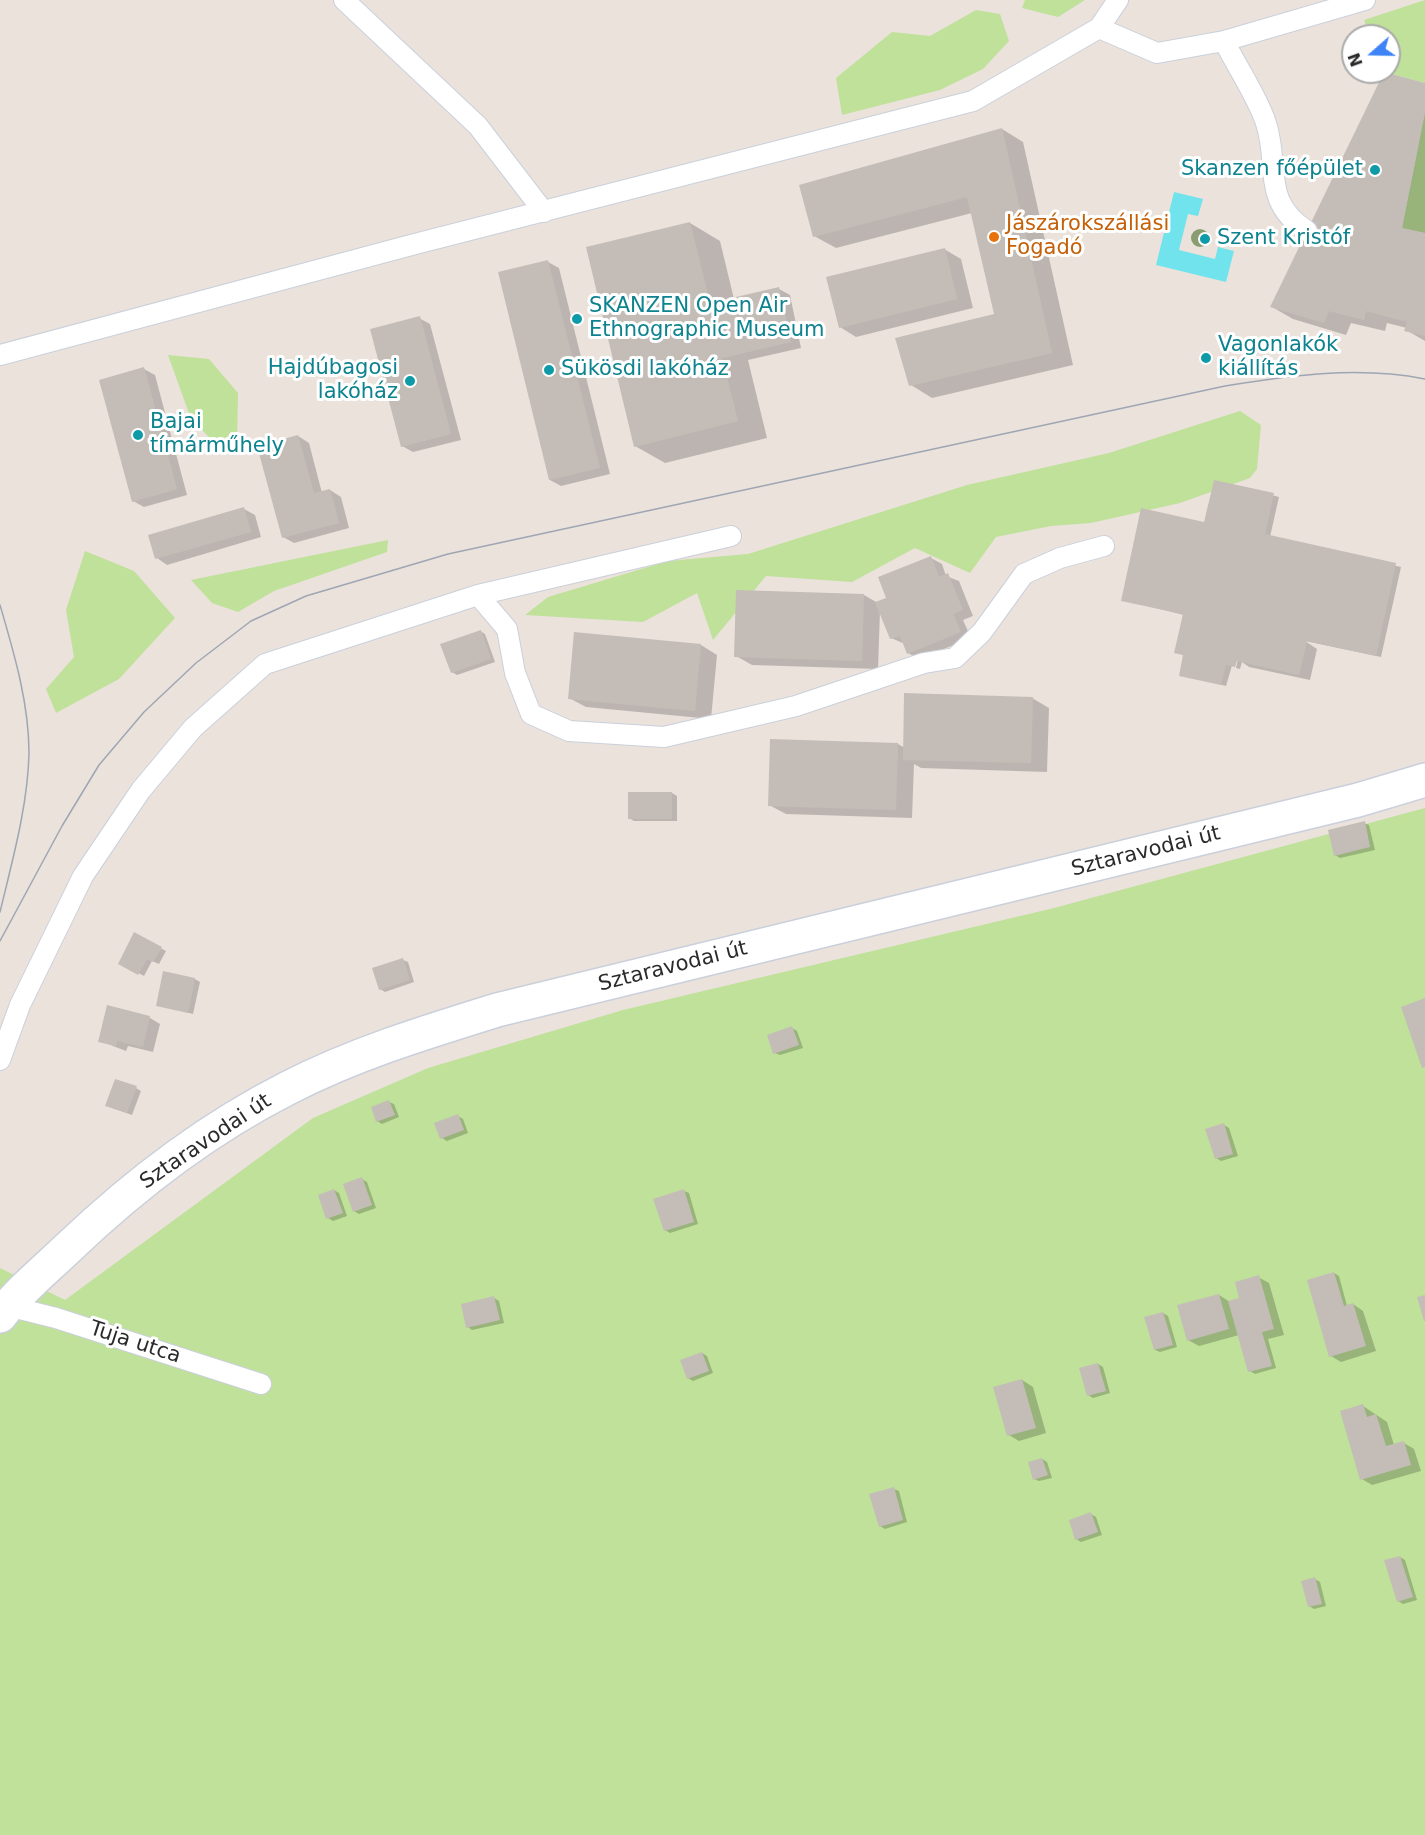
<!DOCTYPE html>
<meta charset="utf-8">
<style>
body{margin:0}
#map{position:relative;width:1425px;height:1835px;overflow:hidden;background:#ebe2dc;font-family:"DejaVu Sans",sans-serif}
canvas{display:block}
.north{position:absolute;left:1341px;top:24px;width:60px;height:60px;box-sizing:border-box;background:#fff;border:2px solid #aaa;border-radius:50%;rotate:250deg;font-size:16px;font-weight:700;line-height:24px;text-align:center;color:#2a2a2a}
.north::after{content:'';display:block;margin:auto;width:21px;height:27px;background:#3e84f6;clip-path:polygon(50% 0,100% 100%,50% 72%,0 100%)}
</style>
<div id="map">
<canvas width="1425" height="1835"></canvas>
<div class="north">N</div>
</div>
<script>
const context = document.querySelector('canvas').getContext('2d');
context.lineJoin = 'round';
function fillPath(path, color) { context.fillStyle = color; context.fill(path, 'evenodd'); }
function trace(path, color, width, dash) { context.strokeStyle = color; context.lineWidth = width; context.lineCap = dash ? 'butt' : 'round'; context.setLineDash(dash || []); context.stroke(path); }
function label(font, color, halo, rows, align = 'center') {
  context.font = font + ' "DejaVu Sans",sans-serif'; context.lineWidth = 6; context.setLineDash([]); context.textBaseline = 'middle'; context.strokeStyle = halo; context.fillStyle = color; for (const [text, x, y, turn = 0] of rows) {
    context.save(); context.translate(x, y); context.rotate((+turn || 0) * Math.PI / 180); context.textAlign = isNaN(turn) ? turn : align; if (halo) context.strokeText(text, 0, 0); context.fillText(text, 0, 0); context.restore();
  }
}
const green = new Path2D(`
 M1025,0H1085L1058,17L1022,8Z
 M1425,0V83L1384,72H1389V36H1370L1364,20Z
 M976,10L1000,14L1009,41L983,69L940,90L842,115L836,78L892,32L930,36Z
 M1425,112V233L1402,228Z
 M168,355L209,359L238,393L237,442L220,448L191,419Z
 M1240,411L1261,425L1257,469L1250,478L1180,503L1091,523L1051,526L996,537L970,573L915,548L852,582L766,576L713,640L697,593L643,622L525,615L548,597L668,561L748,554L967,485L1109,453Z
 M388,540L387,552L274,591L238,612L212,603L191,580Z
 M85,551L134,571L175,618L119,679L56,713L46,689L74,657L66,610Z
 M1425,808V1835H0V1268L65,1300L313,1118L428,1068L623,1010L1054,908Z`);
const water = new Path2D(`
 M1174,192L1203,199L1198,216L1188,214L1179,250L1215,259L1218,247L1234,251L1226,282L1156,265Z`);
const shadow = new Path2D(`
 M1425,84V341L1406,330L1407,328L1387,323L1385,331L1351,323L1346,335L1293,319L1272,307Z
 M1002,129L1023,142L1073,365L932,398L911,385L995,315L972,213L836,248L814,236Z
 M690,223L720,241L734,299L779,289L790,295L801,348L748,360L767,438L665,463L635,446Z
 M944,249L961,259L973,308L856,337L840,327Z
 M548,262L559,268L610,474L561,486L550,480Z
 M419,318L430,324L461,440L413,452L402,446Z
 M144,369L155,375L187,495L144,507L133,501Z
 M298,436L309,443L322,493L330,490L341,497L349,528L294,543L283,537Z
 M1215,481L1279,497L1270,537L1401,567L1381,657L1305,641L1317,649L1310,680L1249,667L1242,662L1240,669L1236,668L1247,622L1245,621L1226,686L1181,675L1185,656L1176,652L1184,615L1122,600L1205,524Z
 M244,509L255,515L261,537L167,565L157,558Z
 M931,558L942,564L946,576L959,581L973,616L963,620L971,638L919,659L908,653L905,644L891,638L880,611L878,669L752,665L736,656L738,591L864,595L878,603L888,599Z
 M480,631L485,634L495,662L457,675L452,672Z
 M575,634L701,645L717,655L711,719L586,707L569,698Z
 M1032,698L1049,708L1047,772L921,768L914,764L912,818L786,814L769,805L898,744L905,748Z
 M630,793H672L677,796V821H634L629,818Z
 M1364,823L1369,825L1375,850L1340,858L1335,855Z
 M135,934L166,951L159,964L152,961L144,976L120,963Z
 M403,960L408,962L414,982L385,992L380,989Z
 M195,979L200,982L193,1014L158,1005Z
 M108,1007L150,1018L160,1024L153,1052L128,1046L126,1051L100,1041Z
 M792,1028L797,1031L803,1048L780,1055L775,1053Z
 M136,1088L141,1091L132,1115L112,1108Z
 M389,1102L394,1104L399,1117L382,1124L377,1121Z
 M458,1116L463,1119L468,1133L447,1141L442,1138Z
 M1224,1125L1229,1128L1238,1156L1221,1161L1216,1158Z
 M362,1179L367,1182L376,1208L359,1214L354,1211Z
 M334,1190L339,1193L347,1216L333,1221L328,1218Z
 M684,1191L689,1193L698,1224L670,1233L665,1230Z
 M1334,1273L1339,1276L1347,1306L1353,1304L1363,1311L1376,1351L1341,1362L1331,1356Z
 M1258,1277L1269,1283L1284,1335L1268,1339L1276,1368L1255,1374L1250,1371L1239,1335L1199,1346L1188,1340L1219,1295L1230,1302L1241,1299Z
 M494,1298L499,1301L504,1323L472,1330L468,1327Z
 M1163,1313L1168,1316L1177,1347L1160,1352L1155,1350Z
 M702,1353L707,1356L713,1373L693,1381L688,1378Z
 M1098,1364L1103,1367L1110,1393L1093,1398L1088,1395Z
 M1022,1380L1033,1387L1046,1433L1019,1441L1009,1435Z
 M1363,1406L1387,1422L1394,1445L1404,1443L1414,1449L1421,1471L1372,1485L1362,1479Z
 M1042,1459L1047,1462L1052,1478L1039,1481L1034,1479Z
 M894,1489L899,1491L907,1522L885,1529L880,1526Z
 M1091,1514L1096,1517L1102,1535L1081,1542L1076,1539Z
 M1400,1557L1405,1560L1417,1600L1403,1604L1398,1601Z
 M1315,1579L1320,1582L1326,1606L1314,1609L1309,1606Z`);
const building = new Path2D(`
 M1384,72L1425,83V112L1402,228L1425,233V336L1404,331L1407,322L1366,311L1364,320L1329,311L1324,323L1270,307Z
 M1002,128L1052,353L909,386L895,338L994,314L967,197L813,237L799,185Z
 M690,222L710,303L779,287L791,342L722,358L738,421L634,447L586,247Z
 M945,248L957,299L839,328L826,277Z
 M548,260L600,468L549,480L498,272Z
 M420,316L451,434L401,447L370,329Z
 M144,367L177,489L132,502L99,380Z
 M298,435L314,493L330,489L339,523L282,538L257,446Z
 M1214,480L1274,493L1265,534L1396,563L1376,656L1307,641L1299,675L1237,661L1235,667L1226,665L1221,685L1179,676L1183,655L1174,653L1183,614L1121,601L1141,508L1204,522Z
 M244,507L251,532L155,559L148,535Z
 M931,556L939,577L948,573L963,610L953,614L961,632L907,654L900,636L890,639L875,602L886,598L878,577Z
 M736,590L864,594L862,661L734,657Z
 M481,630L491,659L451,673L440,644Z
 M574,632L701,644L695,711L568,699Z
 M904,693L1033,697L1031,763L903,760Z
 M770,739L898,743L896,810L768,806Z
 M628,792H672V819H628Z
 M1365,821L1370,847L1334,856L1328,830Z
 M134,932L162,947L153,962L147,959L138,975L118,964Z
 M403,958L410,980L379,990L372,968Z
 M163,971L195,978L188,1013L156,1006Z
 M1425,998V1067L1422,1068L1401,1007Z
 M107,1005L150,1016L143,1047L117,1041L116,1046L98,1042Z
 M792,1026L799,1045L773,1054L767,1035Z
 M115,1079L137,1086L127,1113L105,1106Z
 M389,1100L395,1115L376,1122L371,1107Z
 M458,1114L464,1130L440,1139L434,1123Z
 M1224,1123L1233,1154L1215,1159L1205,1129Z
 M362,1177L372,1205L353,1212L343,1184Z
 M334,1189L343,1213L326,1219L318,1195Z
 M684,1189L694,1222L664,1231L653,1199Z
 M1334,1272L1344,1306L1353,1303L1366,1346L1329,1357L1307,1280Z
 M1259,1275L1274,1329L1262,1332L1272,1366L1248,1372L1228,1301L1239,1298L1235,1282Z
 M1219,1294L1229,1329L1187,1341L1177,1305Z
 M1425,1295V1321H1424L1417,1297Z
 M494,1296L500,1320L466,1328L461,1304Z
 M1163,1312L1173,1345L1154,1350L1144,1317Z
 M702,1352L709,1371L687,1379L680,1360Z
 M1098,1363L1106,1391L1087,1396L1079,1368Z
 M1022,1379L1036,1428L1007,1436L993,1387Z
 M1363,1404L1367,1417L1376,1414L1386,1446L1404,1441L1411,1465L1360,1480L1340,1411Z
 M1042,1458L1048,1475L1033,1480L1028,1462Z
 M894,1487L903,1520L879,1527L869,1494Z
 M1091,1512L1098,1532L1075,1540L1069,1520Z
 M1400,1556L1413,1597L1397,1602L1384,1560Z
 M1315,1577L1322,1604L1308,1607L1301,1581Z`);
const service = new Path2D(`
 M344,0L478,126L544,212
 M1099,28L1118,0
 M1224,41C1236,65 1258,98 1266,123C1280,167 1261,201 1307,231
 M0,355L415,244L973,101L1099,28L1157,53L1224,41L1365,0
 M478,595L731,536
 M0,1060L20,1005L83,876L141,790L193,728L265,664L478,595L507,629L515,673L531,714L569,731L664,737L796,706L924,663L955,658L982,632L1024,574L1060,558L1104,546
 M8,1306L56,1318L261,1384`);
const tertiary = new Path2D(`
 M0,1316C19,1291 45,1270 68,1248C133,1186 207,1129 288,1088C354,1054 426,1032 497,1010L1358,800L1425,780`);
const tram = new Path2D(`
 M0,605C14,653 29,703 29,753C28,805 12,862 0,912
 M0,941L62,826L99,765L144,712L196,663L251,621L306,596L448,554L1225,386C1292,375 1358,366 1425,379`);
const trees = [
 [1200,238]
];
const markers = [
 [1375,170,6,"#0f9aa8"],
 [994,237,6,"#e8710a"],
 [1205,239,6,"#0f9aa8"],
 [577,319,6,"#0f9aa8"],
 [1206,358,6,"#0f9aa8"],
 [549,370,6,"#0f9aa8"],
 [410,381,6,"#0f9aa8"],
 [138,435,6,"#0f9aa8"]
];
const cultureNames = [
 ["Skanzen főépület",1363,170,"right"],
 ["Szent Kristóf",1217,239],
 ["SKANZEN Open Air",589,307],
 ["Ethnographic Museum",589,331],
 ["Vagonlakók",1218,346],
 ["kiállítás",1218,370],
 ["Hajdúbagosi",398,369,"right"],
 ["lakóház",398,393,"right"],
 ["Sükösdi lakóház",561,370],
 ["Bajai",150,423],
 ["tímárműhely",150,447]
];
const foodNames = [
 ["Jászárokszállási",1006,225],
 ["Fogadó",1006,249]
];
const streetNames = [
 ["Sztaravodai út",1146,852,-14],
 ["Sztaravodai út",673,967,-14],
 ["Sztaravodai út",206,1142,-34],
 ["Tuja utca",135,1343,18]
];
fillPath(green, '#bfe199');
fillPath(water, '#70e3ec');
fillPath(shadow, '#0003');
fillPath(building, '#c4bdb7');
trace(service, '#cad0db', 22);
trace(tertiary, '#cad0db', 36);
trace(service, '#fff', 20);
trace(tertiary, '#fff', 33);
trace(tram, '#9fa6b3', 1.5);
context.fillStyle = '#899d72';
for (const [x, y] of trees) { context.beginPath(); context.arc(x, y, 9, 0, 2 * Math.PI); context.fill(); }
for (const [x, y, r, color] of markers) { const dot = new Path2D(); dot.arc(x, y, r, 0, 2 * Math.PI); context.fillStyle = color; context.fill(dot); trace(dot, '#fff', 2); }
label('21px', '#0d838f', '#fff', cultureNames, 'left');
label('21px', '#c56008', '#fff', foodNames, 'left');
label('21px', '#2a2a2a', '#fff', streetNames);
</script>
